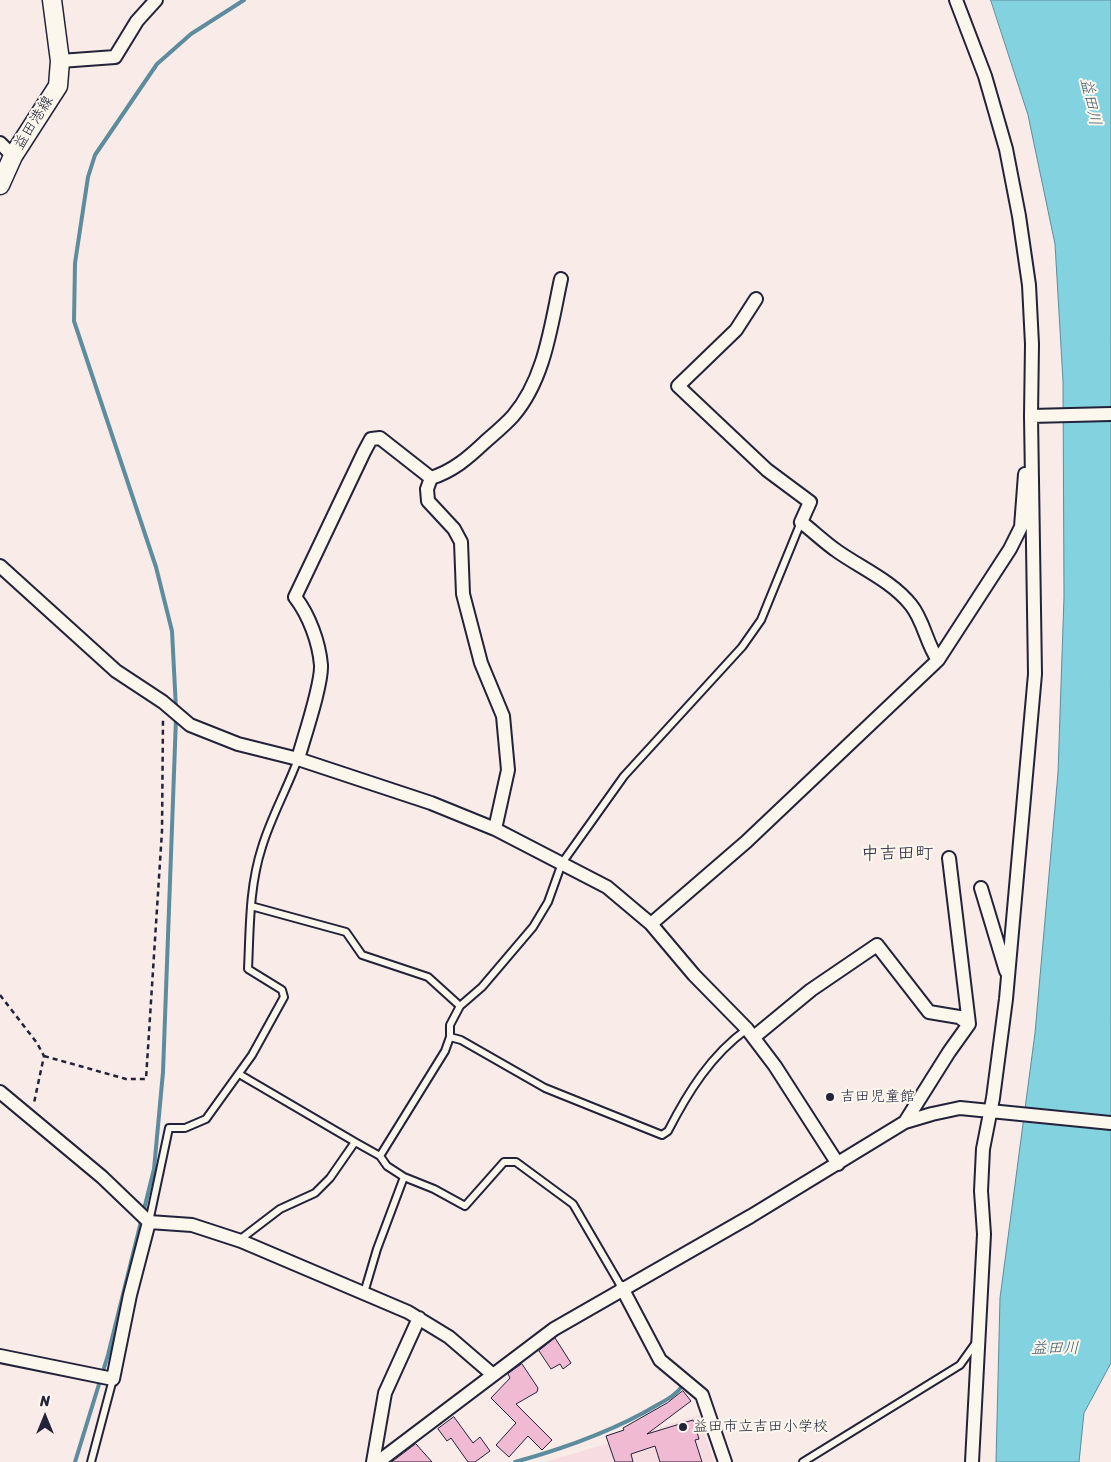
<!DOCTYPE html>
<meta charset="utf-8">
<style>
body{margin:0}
#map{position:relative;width:1111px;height:1462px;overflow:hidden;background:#f9ebe7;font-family:Sriracha,sans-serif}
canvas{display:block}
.north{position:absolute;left:20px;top:1392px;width:50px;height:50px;-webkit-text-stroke:4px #fbf7ec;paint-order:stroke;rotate:0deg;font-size:14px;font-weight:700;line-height:20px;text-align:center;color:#22223b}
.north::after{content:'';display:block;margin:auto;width:18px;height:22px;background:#22223b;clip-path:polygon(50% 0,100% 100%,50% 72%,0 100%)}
</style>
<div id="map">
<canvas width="1111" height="1462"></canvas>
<div class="north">N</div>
</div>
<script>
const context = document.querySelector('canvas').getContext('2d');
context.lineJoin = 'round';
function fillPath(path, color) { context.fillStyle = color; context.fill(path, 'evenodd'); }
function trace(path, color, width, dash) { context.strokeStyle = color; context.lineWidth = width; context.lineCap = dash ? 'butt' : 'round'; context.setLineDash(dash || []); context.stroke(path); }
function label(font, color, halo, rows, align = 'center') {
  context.font = font + ' Sriracha,"Klee One",sans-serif'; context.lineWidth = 4; context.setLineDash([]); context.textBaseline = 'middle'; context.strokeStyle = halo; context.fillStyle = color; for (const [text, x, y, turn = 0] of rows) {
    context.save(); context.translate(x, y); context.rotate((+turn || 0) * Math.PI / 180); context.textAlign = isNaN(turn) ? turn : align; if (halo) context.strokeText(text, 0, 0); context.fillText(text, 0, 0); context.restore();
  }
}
const built = new Path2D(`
 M699,1415L714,1462H544L624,1439Z`);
const water = new Path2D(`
 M991,0H1111V1363L1084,1413L1079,1462H996L1000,1298L1035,1033L1058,773L1064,597L1063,381L1055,244L1028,115Z`);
const stream = new Path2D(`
 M176,709L172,631L156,567L74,321L75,263L88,177L95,155L157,64L191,34L244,0
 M75,1462L108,1355L154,1169L163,1072L176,718
 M515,1462C566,1448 614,1431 659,1404C668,1399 677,1394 683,1385`);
const building = new Path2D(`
 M555,1338L571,1363L563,1369L560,1364L551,1369L539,1351Z
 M522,1364L538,1388L537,1392L516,1404L552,1440L542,1450L528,1436L509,1457L496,1445L516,1423L491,1398L510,1378L508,1374Z
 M683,1391L691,1401L647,1434L693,1420L699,1439L695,1440L702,1462H660L655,1446L631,1454L633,1462H615L606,1436L624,1430L623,1428L667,1403Z
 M454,1417L473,1443L480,1437L490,1451L475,1462H468L451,1438L447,1441L438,1429Z
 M416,1444L432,1462H392Z`);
const path = new Path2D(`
 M0,995L37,1043L44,1056L34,1103
 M44,1056L126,1079H146L162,831L163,719`);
const lane = new Path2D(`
 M251,906L346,932L362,955L428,977L460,1006
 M450,1037L461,1040L545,1088L662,1135L668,1131C688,1092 711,1055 747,1029
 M239,1074L355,1142
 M404,1177L434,1189L465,1206L504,1162H516L573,1204L622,1288
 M149,1222L169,1128H185L206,1119L252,1055L284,997L282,990L248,969C250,928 249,887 262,847C271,817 287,789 298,759
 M241,1241L242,1238L280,1209L315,1193L330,1178L355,1142L380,1156L445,1051L450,1037V1025L460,1006L482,987L533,927L548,902L562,863L624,776L742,647L761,620L801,522
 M364,1293L377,1249L404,1177L387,1166L380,1156
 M91,1462L113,1379
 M803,1462L960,1365L975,1344`);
const street = new Path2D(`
 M956,0L985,76L1006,149L1019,216L1029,285L1032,344L1031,416L1035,674L1006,999L993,1098L983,1149L981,1191L984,1234L972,1462
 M60,61L115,57L137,21L156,0
 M0,143L13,156
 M756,299L736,330L678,386L767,470L810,502L801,522C813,531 824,542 837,551C861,568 892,581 911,605C924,621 926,643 938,660
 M1031,416L1111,414
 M431,478C453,471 468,458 485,442C494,434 505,425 513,416C545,379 551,325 561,279
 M0,566L116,671L163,702L190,725L238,744L298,759L431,803L495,829L607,887L651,924L694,975L747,1029L775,1066L838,1164
 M298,759C304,737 322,685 321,665C319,642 309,615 295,597L364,452L371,439L380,438L431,478L427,489L428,501L454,529L461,542L463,594L481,663L503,716L508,770L495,829
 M981,888L1006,971
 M651,924L746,842L938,660L1010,549L1021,527L1025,474
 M754,1037L811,990L877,945L929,1012L959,1017L969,1024
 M0,1092L102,1177L149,1222L192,1225L241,1241L408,1312L449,1337L492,1374
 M905,1122L949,1052L969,1024L949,858
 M622,1288L660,1360L702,1395L725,1462
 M0,1356L113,1379L130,1295L149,1222
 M373,1462L385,1393L419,1318
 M378,1462L554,1329L751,1216L905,1122L932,1114L960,1108L1111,1123`);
const secondary = new Path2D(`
 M0,185L13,156L58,86L60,61L52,0`);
const markers = [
 [830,1097,5,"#22223b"],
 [683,1427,5,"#22223b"]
];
const streetNames = [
 ["益田港線",34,123,-58]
];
const poiNames = [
 ["吉田児童館",840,1097],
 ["益田市立吉田小学校",693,1427]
];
const waterNames = [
 ["益田川",1090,102,78],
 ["益田川",1055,1349]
];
const quarterNames = [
 ["中吉田町",897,854]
];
fillPath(built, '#f7dce1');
fillPath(water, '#83d2df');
trace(water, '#5c8c9d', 1);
trace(stream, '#5c8c9d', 4);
fillPath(building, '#f1bad3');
trace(building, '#22223b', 1);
trace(lane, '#22223b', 10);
trace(street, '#22223b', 16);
trace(secondary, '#22223b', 21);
trace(path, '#22223b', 2.5, [5, 4]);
trace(lane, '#fbf7ec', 6);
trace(street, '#fbf7ec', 12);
trace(secondary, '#fbf7ec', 18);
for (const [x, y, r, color] of markers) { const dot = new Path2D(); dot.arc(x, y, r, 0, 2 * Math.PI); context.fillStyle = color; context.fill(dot); trace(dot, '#fbf7ec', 2); }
label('15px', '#22223b', '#fbf7ec', streetNames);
label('15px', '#22223b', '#fbf7ec', poiNames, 'left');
label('italic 16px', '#3f576c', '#fbf7ec', waterNames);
label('18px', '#22223b', '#fbf7ec', quarterNames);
</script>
